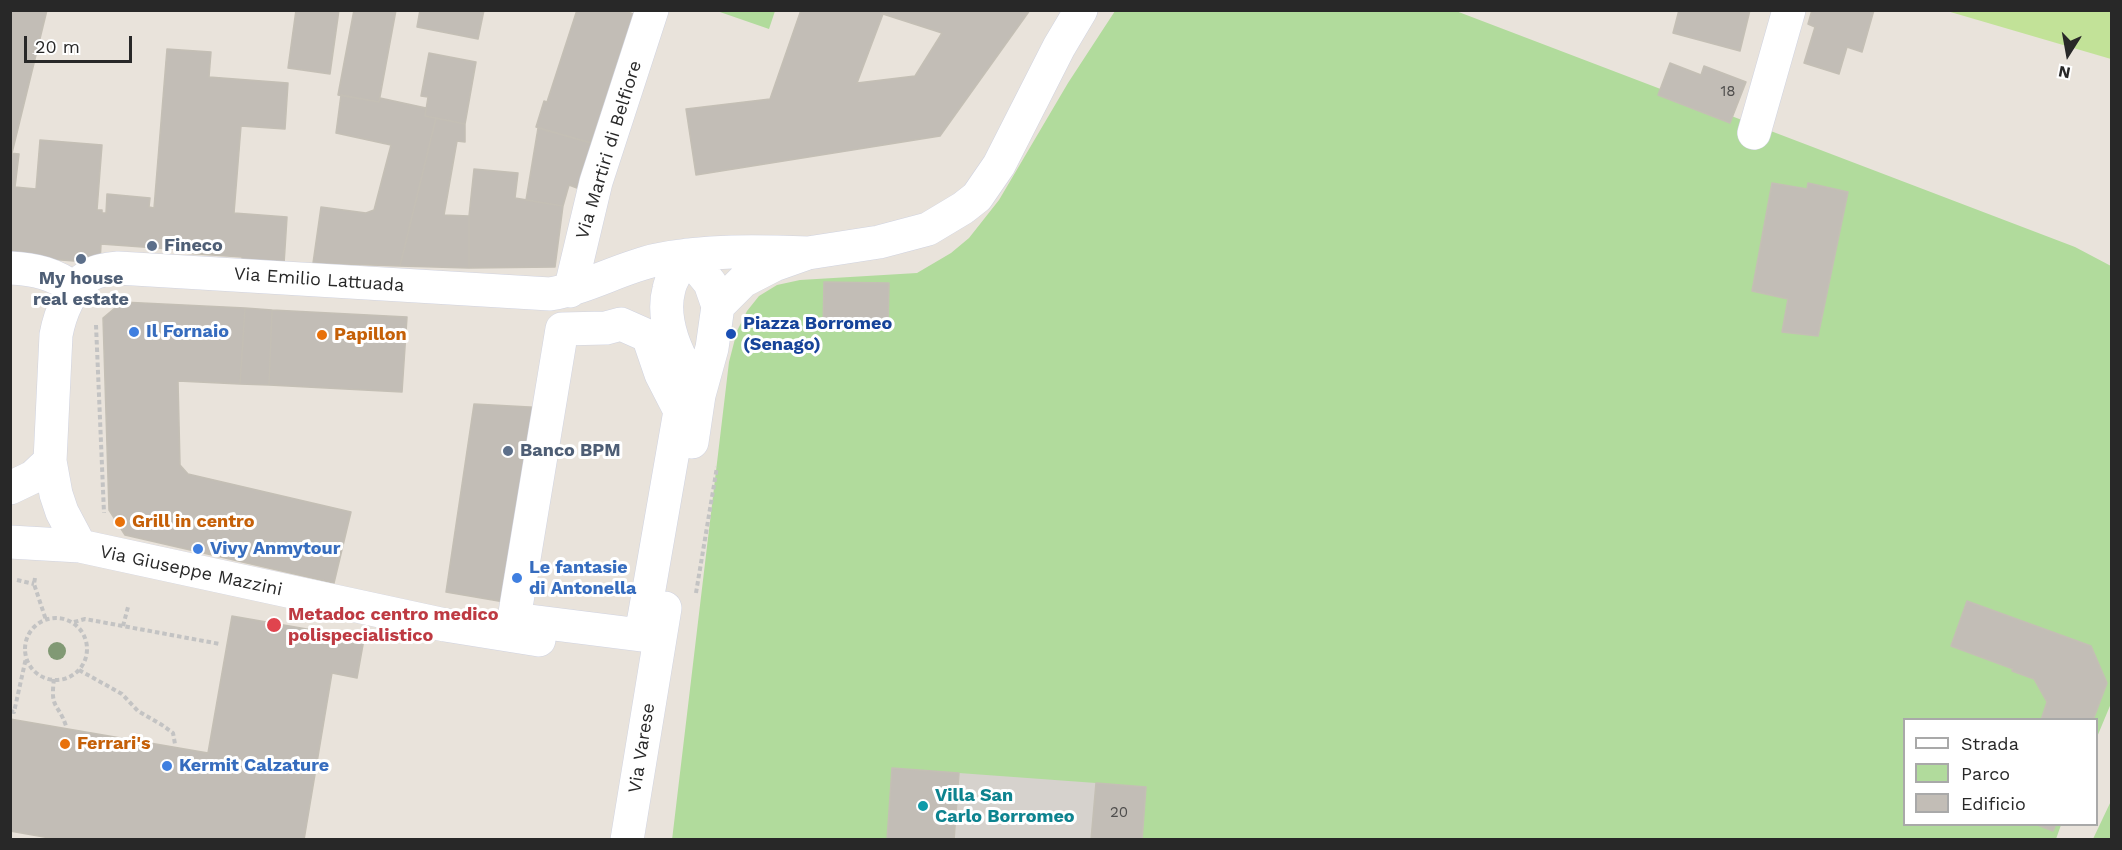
<!DOCTYPE html>
<style>
body{margin:0}
#map{position:relative;width:2122px;height:850px;overflow:hidden;background:#e9e3db;font-family:"Work Sans",sans-serif}
canvas{display:block}
.frame{position:absolute;inset:0;border:12px solid #282828;pointer-events:none}
.legend{position:absolute;left:1903px;top:718px;width:195px;height:108px;box-sizing:border-box;background:#fff;border:2px solid #a9a9a9;margin:0;padding:8px 10px;list-style:none;font-size:18px;color:#282828}
.legend li{display:flex;align-items:center;gap:12px;height:30px}
.legend b{width:30px;border:2px solid #a9a9a9}
.north{position:absolute;left:2038px;top:24px;width:60px;height:60px;-webkit-text-stroke:4px #fff;paint-order:stroke;rotate:191deg;font-size:16px;font-weight:700;line-height:24px;text-align:center;color:#282828}
.north::after{content:'';display:block;margin:auto;width:21px;height:27px;background:#282828;clip-path:polygon(50% 0,100% 100%,50% 72%,0 100%)}
.scale{position:absolute;left:24px;top:36px;width:108px;height:27px;box-sizing:border-box;border:3px solid #282828;border-top:0;padding-left:8px;font-size:18px;line-height:21px;white-space:nowrap;color:#282828;-webkit-text-stroke:4px #fff;paint-order:stroke}
</style>
<div id="map">
<canvas width="2122" height="850"></canvas>
<div class="frame"></div>
<ul class="legend">
<li><b style="height:8px;background:#fff"></b>Strada</li>
<li><b style="height:16px;background:#b1db9c"></b>Parco</li>
<li><b style="height:16px;background:#c2bdb6"></b>Edificio</li>
</ul>
<div class="north">N</div>
<div class="scale">20 m</div>
</div>
<script>
const context = document.querySelector('canvas').getContext('2d');
context.lineJoin = 'round';
function fillPath(path, color) { context.fillStyle = color; context.fill(path, 'evenodd'); }
function trace(path, color, width, dash) { context.strokeStyle = color; context.lineWidth = width; context.lineCap = dash ? 'butt' : 'round'; context.setLineDash(dash || []); context.stroke(path); }
function label(font, color, halo, rows, align = 'center') {
  context.font = font + ' "Work Sans",sans-serif'; context.lineWidth = 6; context.setLineDash([]); context.textBaseline = 'middle'; context.strokeStyle = halo; context.fillStyle = color; for (const [text, x, y, turn = 0] of rows) {
    context.save(); context.translate(x, y); context.rotate((+turn || 0) * Math.PI / 180); context.textAlign = isNaN(turn) ? turn : align; if (halo) context.strokeText(text, 0, 0); context.fillText(text, 0, 0); context.restore();
  }
}
const green = new Path2D(`
 M717,11L775,10V11L769,29Z
 M1115,11H1456L2075,247L2111,266L2112,701L2097,737L2096,720H1904V824L2061,825L2056,839L672,840L729,362L737,331L747,311L759,296L777,285L800,280L917,273L951,253L969,238L999,200L1068,83Z
 M2111,801V839H2093Z`);
const pitch = new Path2D(`
 M1947,11H2111V59Z`);
const plaza = new Path2D(`
 M959,773L1096,783L1091,839L954,840Z`);
const building = new Path2D(`
 M10,10H47L12,153H10Z
 M296,10H339L330,74L288,68Z
 M354,10H396L379,102L338,95Z
 M420,10H484L478,39L417,27Z
 M577,10H623L633,14L591,143L536,127L544,101L547,102Z
 M801,10H1030L940,136L696,175L686,109L770,99ZM883,14L942,33L915,76L857,83Z
 M1679,10H1750L1740,51L1673,33Z
 M1812,10H1874L1862,52L1847,47L1839,74L1804,63L1815,27L1808,24Z
 M167,49L211,52L209,77L288,83L285,129L241,126L234,213L287,217L284,264L242,260V257L183,253L184,250L101,244L100,263L10,256V153L19,154L15,187L36,189L40,140L102,145L97,210H102V213H106L107,194L150,198L149,207L154,208Z
 M429,53L476,62L465,124L425,116L428,97L421,96Z
 M1670,63L1701,75L1704,66L1746,82L1730,123L1658,95Z
 M341,95L379,102L380,98L426,108L425,116L436,118L400,266L313,263L321,207L366,213L374,210L391,145L336,133Z
 M436,118L465,124V142L457,141L444,215L469,216V268L400,266Z
 M538,128L591,143L577,188L569,185L563,206L526,200Z
 M474,169L518,173L515,198L563,206L555,267L469,268V216Z
 M1772,183L1807,189L1808,183L1848,192L1818,336L1782,332L1788,299L1752,291Z
 M824,282L889,283L888,330L823,328Z
 M122,302L245,308L240,384L178,381L180,465L188,474L351,512L334,583L125,535L109,510L103,318Z
 M245,308L272,310L269,385L240,384Z
 M272,310L407,317L402,392L269,385Z
 M474,404L548,408L516,604L446,592Z
 M1967,601L2091,646L2107,683L2093,720H2041L2047,702L2034,679L2012,671L2013,669L1951,646Z
 M232,616L364,639L357,678L332,673L304,840H61L10,831V719L208,753Z
 M892,768L959,773L954,840H887Z
 M1096,783L1146,787L1142,840H1091Z
 M2035,824H2056L2053,831Z`);
const path = new Path2D(`
 M96,325L104,513
 M35,578L34,584L46,620
 M17,580L34,584
 M696,593L717,467
 M25 649a31 31 0 1 1 62 0a31 31 0 1 1-62 0Z
 M74,622L85,619L220,644
 M123,626L128,607
 M79,670L122,694L138,711L162,725L173,733L175,744
 M54,679C50,710 58,702 66,726
 M10,711L14,712L26,658`);
const minor = new Path2D(`
 M1754,133L1789,10
 M687,255L710,283L718,306L712,348L699,395L692,442
 M687,255C681,265 671,278 669,289C659,326 683,364 699,395
 M10,268C35,269 55,274 75,289
 M570,291L596,182L652,10
 M718,306L743,281L774,265L808,253L879,242L928,229L963,208L977,197L999,165L1059,47L1081,10
 M621,324L648,336L661,374L680,411L641,635L514,619L562,329L606,328Z
 M10,488L33,477L50,461
 M10,542L80,546L445,625L539,640
 M80,546L62,512L56,494L50,461L56,335C60,314 70,287 90,275C98,270 109,269 118,268L550,294C587,288 620,268 656,260C706,250 757,251 808,253
 M627,840L665,608`);
const trees = [
 [57,651]
];
const markers = [
 [152,246,6,"#5c6f8a"],
 [81,259,6,"#5c6f8a"],
 [134,332,6,"#3f7fe0"],
 [731,334,6,"#1a4fb4"],
 [322,335,6,"#e8710a"],
 [508,451,6,"#5c6f8a"],
 [120,522,6,"#e8710a"],
 [198,549,6,"#3f7fe0"],
 [517,578,6,"#3f7fe0"],
 [274,625,8,"#e0444e"],
 [65,744,6,"#e8710a"],
 [167,766,6,"#3f7fe0"],
 [923,806,6,"#0f9aa8"]
];
const numberNames = [
 ["18",1728,92],
 ["20",1119,813]
];
const streetNames = [
 ["Via Martiri di Belfiore",609,150,-73],
 ["Via Emilio Lattuada",319,280,4],
 ["Via Giuseppe Mazzini",191,571,12],
 ["Via Varese",642,748,-81]
];
const serviceNames = [
 ["Fineco",164,246],
 ["My house",81,279,"center"],
 ["real estate",81,300,"center"],
 ["Banco BPM",520,451]
];
const transitNames = [
 ["Piazza Borromeo",743,324],
 ["(Senago)",743,345]
];
const shopNames = [
 ["Il Fornaio",146,332],
 ["Vivy Anmytour",210,549],
 ["Le fantasie",529,568],
 ["di Antonella",529,589],
 ["Kermit Calzature",179,766]
];
const foodNames = [
 ["Papillon",334,335],
 ["Grill in centro",132,522],
 ["Ferrari's",77,744]
];
const healthNames = [
 ["Metadoc centro medico",288,615],
 ["polispecialistico",288,636]
];
const cultureNames = [
 ["Villa San",935,796],
 ["Carlo Borromeo",935,817]
];
fillPath(green, '#b1db9c');
fillPath(pitch, '#c2e298');
fillPath(plaza, '#d6d2cd');
fillPath(building, '#c2bdb6');
trace(building, '#c4bfb5', 1.5);
trace(minor, '#d0d3e0', 34);
trace(path, '#c3c3c3', 4, [4.5, 3]);
trace(minor, '#fff', 33);
context.fillStyle = '#819974';
for (const [x, y] of trees) { context.beginPath(); context.arc(x, y, 9, 0, 2 * Math.PI); context.fill(); }
for (const [x, y, r, color] of markers) { const dot = new Path2D(); dot.arc(x, y, r, 0, 2 * Math.PI); context.fillStyle = color; context.fill(dot); trace(dot, '#fff', 2); }
label('15px', '#4e4d4c', null, numberNames);
label('18px', '#282828', '#fff', streetNames);
label('bold 18px', '#4e5e75', '#fff', serviceNames, 'left');
label('bold 18px', '#164399', '#fff', transitNames, 'left');
label('bold 18px', '#366cbe', '#fff', shopNames, 'left');
label('bold 18px', '#c56008', '#fff', foodNames, 'left');
label('bold 18px', '#be3a42', '#fff', healthNames, 'left');
label('bold 18px', '#0d838f', '#fff', cultureNames, 'left');
</script>
